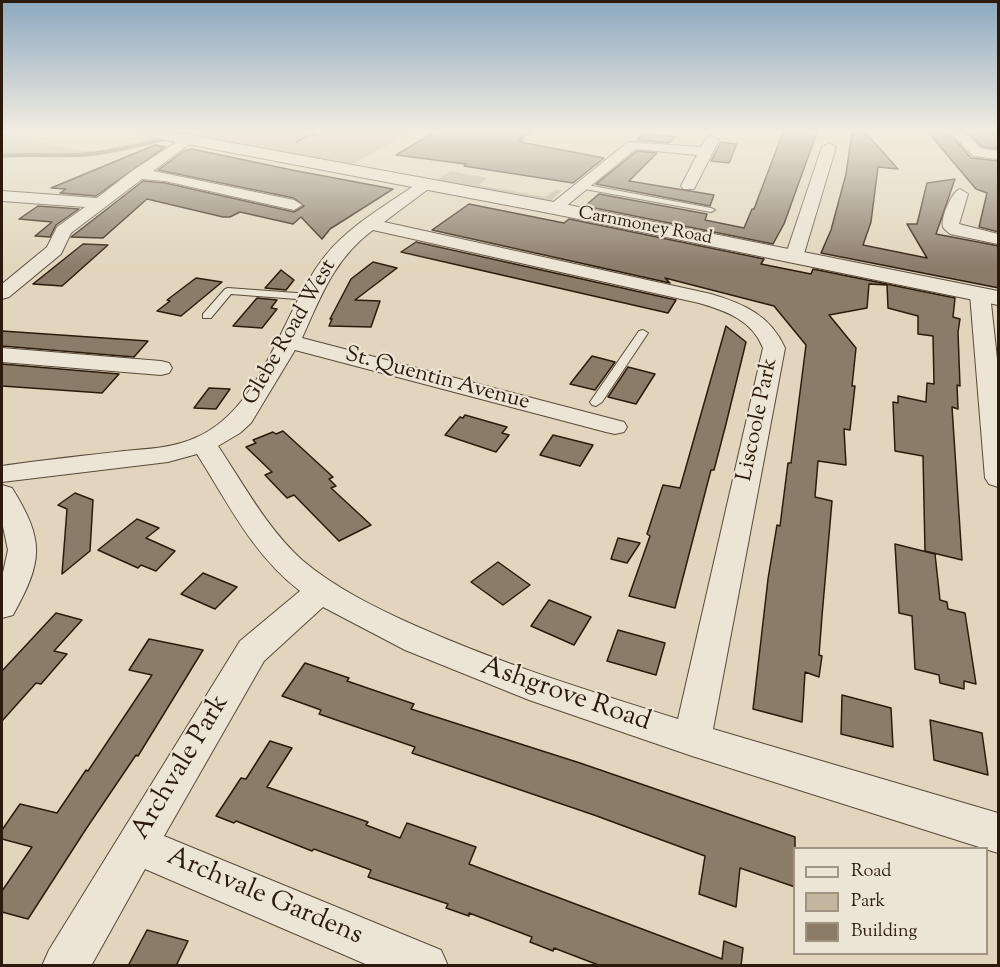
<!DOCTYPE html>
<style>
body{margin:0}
#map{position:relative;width:1000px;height:967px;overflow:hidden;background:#e1d6bd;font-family:"Sorts Mill Goudy",serif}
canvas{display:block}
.frame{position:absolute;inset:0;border:3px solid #2c1b0d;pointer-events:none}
.legend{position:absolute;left:793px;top:847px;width:195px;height:108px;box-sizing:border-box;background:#ece4d4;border:2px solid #9f9484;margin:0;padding:8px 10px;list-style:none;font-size:18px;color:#2c1b0d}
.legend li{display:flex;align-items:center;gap:12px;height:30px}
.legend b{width:30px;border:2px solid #9f9484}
</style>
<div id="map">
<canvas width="1000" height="967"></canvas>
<div class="frame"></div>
<ul class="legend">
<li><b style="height:8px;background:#ece4d4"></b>Road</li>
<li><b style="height:16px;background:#c2b69f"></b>Park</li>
<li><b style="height:16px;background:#8a7c69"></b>Building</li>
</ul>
</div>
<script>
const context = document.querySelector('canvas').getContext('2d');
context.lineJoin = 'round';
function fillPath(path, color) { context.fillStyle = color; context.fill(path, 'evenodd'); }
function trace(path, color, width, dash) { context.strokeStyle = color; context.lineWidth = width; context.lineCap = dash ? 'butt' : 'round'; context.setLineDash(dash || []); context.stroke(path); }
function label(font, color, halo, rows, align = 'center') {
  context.font = font + ' "Sorts Mill Goudy",serif'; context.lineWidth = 4.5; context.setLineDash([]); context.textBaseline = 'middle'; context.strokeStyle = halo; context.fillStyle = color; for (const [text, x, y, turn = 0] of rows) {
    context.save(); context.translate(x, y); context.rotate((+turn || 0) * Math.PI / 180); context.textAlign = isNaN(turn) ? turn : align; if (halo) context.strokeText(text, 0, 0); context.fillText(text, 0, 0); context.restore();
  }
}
const green = new Path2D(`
 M175,132H410L353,164Z
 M2,133L72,149L96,151L156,137L165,138C138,145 110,153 82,155C55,156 29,152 2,155Z
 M450,171L487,178L479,185L545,197L555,190H562L550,202L437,180Z`);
const stream = new Path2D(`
 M2,156C28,154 51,156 77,155C106,154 135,146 164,139`);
const building = new Path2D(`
 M435,132H531L519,140H523L520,142L604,158L573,183L464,166L466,164L396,155Z
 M783,132H817L784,224L773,244L585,206L599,194L707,214L705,220L744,228L752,209H754Z
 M852,132H865L898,169L878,167L871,222L863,245L927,258L907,224H917L927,183L955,179L936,234L999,246V288L821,253L831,230L846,174Z
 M928,132H948L971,158L999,161V232L979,227L987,193L976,189Z
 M967,132H999V149L983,147Z
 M643,133L675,137L669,143L637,140Z
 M721,142L737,144L729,163L711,161Z
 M155,145L165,147L96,196L60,193L66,189L51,188Z
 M192,149L292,170L393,189L330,229L322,239L301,217L293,224L240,212L230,217H223L147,199L103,238L71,237L143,181L165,183L294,212L304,206L294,198L158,170L184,151Z
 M637,151L657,153L629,181L714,195L710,206L596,184Z
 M469,204L564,223L569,219L764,259L761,264L811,274L813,269L955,298L953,317L960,319L958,332L960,386L957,385L958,409L952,407L962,560L925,551L923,456L895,451L893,402L898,403V396L926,402L927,383L934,384L933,336L918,334V316L888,308L887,285L869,284L867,308L829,315L856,348L852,386H855L850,430L844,429L846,465L818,461L815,497L832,501L822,616L819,655L822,656L819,677L805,672L802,722L753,709L768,579L777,525L780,526L788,463H791L806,345L774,306L665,278L670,283L432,230Z
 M38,206L79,209L56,225L50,237L35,236L52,222L19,219Z
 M416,242L676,300L668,313L401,252Z
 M83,244L108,245L62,286L33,284Z
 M373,262L397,268L355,300L380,301L371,327L329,326L332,319H330L351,279Z
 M281,270L294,280L286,290L265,288Z
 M196,278L222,282L181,316L157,311L170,301L167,300Z
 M257,298L277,300L271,308L277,309L262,328L233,326Z
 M726,326L746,342L726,424L714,470H711L675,608L629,596L650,536L647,534L663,485L680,488Z
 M2,331L46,334L148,341L134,357L2,346Z
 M592,356L615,362L595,390L570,384Z
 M2,364L119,374L102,393L2,386Z
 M628,367L655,374L636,404L608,397Z
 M209,388L230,389L216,409L194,408Z
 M465,415L507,427L502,433L509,435L496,452L445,435L460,417L463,418Z
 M283,431L333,477L329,479L336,486L331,488L371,525L339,541L294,495L287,498L265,475L272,472L246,447L256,443L253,440L273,432L276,434Z
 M553,435L593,445L580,466L540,455Z
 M75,493L93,500L90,551L62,574L67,509L58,505Z
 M137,519L159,528L146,538L175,551L156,571L141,565L138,568L98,550Z
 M618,538L640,543L627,563L611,559Z
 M895,544L935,554L940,600L947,602L948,609L965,613L976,684L964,681V689L940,683L939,675L915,669L912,616L899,613Z
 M498,562L530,585L503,605L471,582Z
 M203,573L237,587L215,609L181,594Z
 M549,600L591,617L574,645L531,626Z
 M56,613L82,620L54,651L67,654L41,684L36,683L2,721V671Z
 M618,630L665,643L656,675L607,661Z
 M149,639L203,650L138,756L136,755L86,829L28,919L2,912V891L32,847L2,839V830L20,804L57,813L86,770L88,771L152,675L129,670Z
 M305,663L349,678L347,681L414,704L411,709L580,763L795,837V887L740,868L736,907L699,894L705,856L594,815L412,753L415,747L319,714L321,710L282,696Z
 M842,695L891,708L893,747L841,734Z
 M930,720L982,733L988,775L934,760Z
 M270,741L292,748L267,787L368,822L366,825L400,838L407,823L476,847L469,864L722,959L724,941L743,948L741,966H601L554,948L553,951L530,942L532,937L469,913V916L446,908L448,904L368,877L371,870L314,849L312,851L236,821L234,823L216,816L241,778L246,779Z
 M147,930L188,941L176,966H128Z`);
const path = new Path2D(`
 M296,142L317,132`);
const service = new Path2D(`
 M582,184L711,208L715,210L711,212L579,188V184Z
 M228,288L310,294L315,297L310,300L231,294L211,318H203V314L225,289Z
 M643,330L648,333L602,402L596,406L592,405L590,402L639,331Z`);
const minor = new Path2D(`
 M950,132H964L982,149L998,151V159L973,156Z
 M187,135L192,136L194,139L192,142L153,171L294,200L302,205L294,210L165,181L142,179L71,233L61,254L9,297L2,299V284L47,247L57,227L85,207L2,201V191L97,198L132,171Z
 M712,136L719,140L694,189H684L681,186L697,155L636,149L560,211L554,213L546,208L628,142L701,147L707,137Z
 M829,143L836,147L803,257L800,261H788L785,257L822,147Z
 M426,179L434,184L431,187L384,222L711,294C744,304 770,315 785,348L713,729L998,813V853L692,756L529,700L405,650L323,607L264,661L164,836L441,950L448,966H370L145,869L91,966H42L49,950L240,641L300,591C253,555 228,503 197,454L168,462L2,482V466C42,460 83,456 124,451C147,449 173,448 195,438C264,409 282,310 325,256C350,225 388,204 421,181ZM373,230L699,303C726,311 752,320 763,348L678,719C590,691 501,664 416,626C376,608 335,588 302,560C267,528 244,485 218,446L240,433L251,423L295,350L606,432L615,434L624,432L627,427L624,422L302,338C321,296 334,259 373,230Z
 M960,189L968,194L959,224L998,234V244L950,234C948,232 944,229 943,227C940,219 952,191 960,189Z
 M980,288L987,290L990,294L998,368V487L989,484L985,478L970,294L973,290Z
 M2,348L161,361L169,363L172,368L169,373L161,375L2,362Z
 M2,485L12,488C45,541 43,561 13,615L2,618V577L8,550L2,522Z`);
const tertiary = new Path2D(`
 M142,132H173L554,202L998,291V305L554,214L150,137Z`);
const farStreetnames = [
 ["Carnmoney Road",645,227,11]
];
const streetNames = [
 ["Glebe Road West",291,333,-60],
 ["St. Quentin Avenue",437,380,15],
 ["Liscoole Park",759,420,-78]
];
const nearStreetnames = [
 ["Ashgrove Road",565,696,19],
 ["Archvale Park",182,768,-59],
 ["Archvale Gardens",264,898,23]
];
fillPath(green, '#c2b69f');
trace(stream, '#736553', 4);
fillPath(building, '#8a7c69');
trace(building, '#2c1b0d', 1.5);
trace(service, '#594a39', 2);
trace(minor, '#594a39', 2);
trace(tertiary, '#594a39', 2);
trace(path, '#2c1b0d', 2, [2, 1.5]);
fillPath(service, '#ece4d4');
fillPath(minor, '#ece4d4');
fillPath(tertiary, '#ece4d4');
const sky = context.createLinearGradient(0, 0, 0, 267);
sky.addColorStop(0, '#8ca8bf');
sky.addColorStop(0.49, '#f2ede1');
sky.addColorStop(1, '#f2ede100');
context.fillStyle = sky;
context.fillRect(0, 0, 1000, 267);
label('18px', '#2c1b0d', '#ece4d4', farStreetnames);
label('22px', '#2c1b0d', '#ece4d4', streetNames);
label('27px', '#2c1b0d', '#ece4d4', nearStreetnames);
</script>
